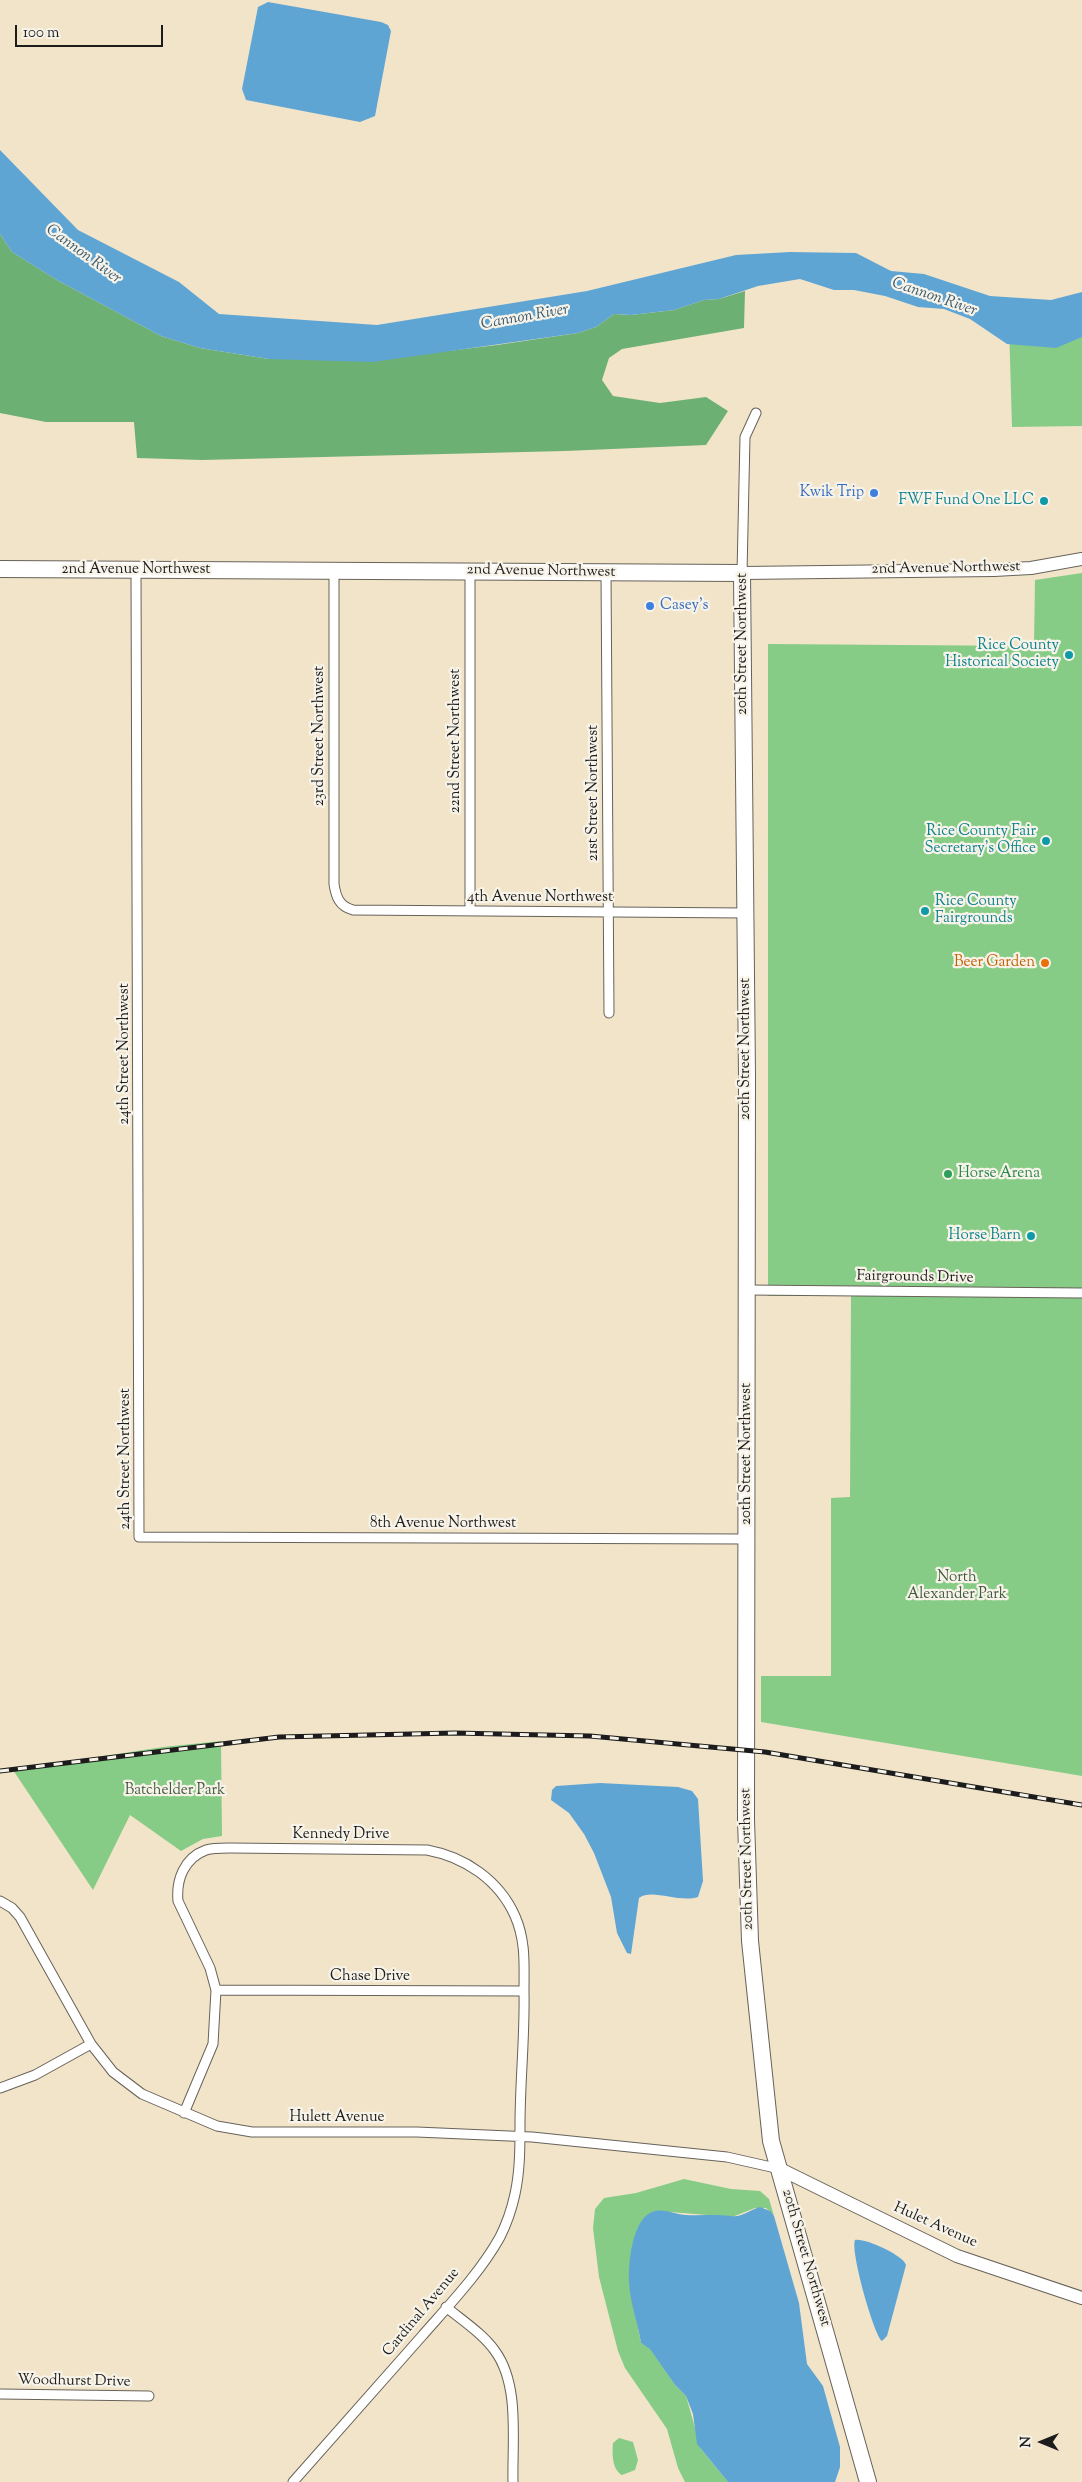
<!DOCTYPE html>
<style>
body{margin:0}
#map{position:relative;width:1082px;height:2482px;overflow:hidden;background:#f2e4c9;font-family:"Sorts Mill Goudy",serif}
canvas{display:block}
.north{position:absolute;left:1017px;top:2417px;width:50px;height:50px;-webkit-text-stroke:4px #f7f3e8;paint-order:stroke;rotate:270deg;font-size:14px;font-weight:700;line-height:20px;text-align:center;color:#1c1c1c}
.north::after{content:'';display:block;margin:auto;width:18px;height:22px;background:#1c1c1c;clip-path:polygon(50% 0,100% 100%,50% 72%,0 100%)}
.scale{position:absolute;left:15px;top:25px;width:148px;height:22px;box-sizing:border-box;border:2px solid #1c1c1c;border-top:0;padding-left:6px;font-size:15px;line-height:18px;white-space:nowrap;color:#1c1c1c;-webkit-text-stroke:4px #f7f3e8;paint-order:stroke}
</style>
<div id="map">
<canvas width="1082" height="2482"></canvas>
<div class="north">N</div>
<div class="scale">100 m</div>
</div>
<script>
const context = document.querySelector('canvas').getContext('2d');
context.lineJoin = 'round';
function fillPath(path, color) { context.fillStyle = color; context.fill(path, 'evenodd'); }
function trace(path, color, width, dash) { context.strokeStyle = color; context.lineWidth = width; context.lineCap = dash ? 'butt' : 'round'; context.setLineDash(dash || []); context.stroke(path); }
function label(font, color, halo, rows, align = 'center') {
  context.font = font + ' "Sorts Mill Goudy",serif'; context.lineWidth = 4.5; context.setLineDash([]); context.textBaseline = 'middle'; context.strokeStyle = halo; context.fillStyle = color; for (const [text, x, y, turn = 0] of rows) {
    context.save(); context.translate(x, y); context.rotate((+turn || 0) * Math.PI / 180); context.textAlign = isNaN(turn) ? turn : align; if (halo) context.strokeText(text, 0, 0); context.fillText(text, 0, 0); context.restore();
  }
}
const green = new Path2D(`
 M1082,316V426L1012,427L1009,325Z
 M1082,573V1776L761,1722V1676H831V1498L850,1497L851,1296H768V644L1034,646L1035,580Z
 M221,1741L222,1836L203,1839L181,1851L130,1815L93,1890L13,1770L163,1747Z
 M684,2179L731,2189L760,2191L769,2199L774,2216L766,2208H755L732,2217L670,2212L629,2283L641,2343L650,2348L675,2385L686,2396L701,2449L728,2482H685L678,2468L667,2429L625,2368L618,2351L599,2277L593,2228L595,2209L604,2198L636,2193Z
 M619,2438L633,2442L638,2460L635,2470L622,2475C612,2470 612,2453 613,2443Z`);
const forest = new Path2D(`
 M0,234L12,252L57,280L161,336L200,348L269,359L448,351L497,345L578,333L596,327L614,314L631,315L674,310L704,300L719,299L745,291L744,328L622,349L609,358L602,380L613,396L660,403L706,397L728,411L706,445L565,451L202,460L137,458L134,422H46L0,413Z`);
const water = new Path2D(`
 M268,2L381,22L388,25L391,31L375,116L360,122L246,100L242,89L258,7Z
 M0,150L78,230L179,282L219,314L377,325L587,291L736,255L790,252L856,253L891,271L924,274L990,296L1051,300L1082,292V337L1056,348L1007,344L970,319L944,309L918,307L885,296L854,290H834L800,279L758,286L719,299L704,300L674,310L631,315L614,314L596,327L578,333L373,362L269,359L200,348L161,336L57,280L12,252L0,234Z
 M600,1783L678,1787L692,1791L698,1799L703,1881L698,1897C678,1903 652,1888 639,1898L631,1954L627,1953L617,1933L611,1897L594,1853L584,1834L569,1813L551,1800L552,1790L556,1786Z
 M760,2207L770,2211L774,2216L799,2303L807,2364L823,2386L840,2447V2467L835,2482H728L697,2444L693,2414L686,2396L675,2385L650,2349L641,2343C638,2323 630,2303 629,2283C628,2264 632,2216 655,2211C665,2209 675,2214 685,2215C701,2216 716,2214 731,2216C742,2218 751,2209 760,2207Z
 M855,2240C865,2238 903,2255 906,2265L887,2336L882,2341C874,2335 850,2251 855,2240Z`);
const street = new Path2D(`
 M136,570L139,1537L747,1539
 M334,570V884C336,897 339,906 353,910L745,913
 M606,573L609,1013
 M742,573L745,437L756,413
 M470,911V571
 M747,1290L1082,1293
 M0,1901L12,1908L20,1917L91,2044L113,2072L142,2094L217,2126L252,2132H417L532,2137L727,2157L780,2169
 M216,1990L524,1991
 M0,2088L35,2075L91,2044
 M184,2113L213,2044L216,1990L210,1968L178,1901C176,1880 184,1858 206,1850C212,1848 222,1848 229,1848L427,1850C465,1857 499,1880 515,1916C526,1941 524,1965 524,1991C525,2036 520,2081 520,2125C520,2148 520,2171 515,2194C512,2208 507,2223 500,2237C480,2273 449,2305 422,2336C379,2385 336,2434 293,2482
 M446,2307C463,2321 483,2334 495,2351C520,2385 512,2441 513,2482
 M0,2394L149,2396`);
const secondary = new Path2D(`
 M742,573L994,570L1031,568L1082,559
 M780,2169L957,2256L1082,2298`);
const highway = new Path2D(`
 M0,569L742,573L747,1076L746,1820L750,1941L771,2141L868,2482`);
const rail = new Path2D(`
 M0,1771L279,1737L455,1733L590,1736L765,1752L1082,1805`);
const markers = [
 [874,493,5,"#3f7fe0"],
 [1044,501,5,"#0f9aa8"],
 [650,606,5,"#3f7fe0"],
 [1069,655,5,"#0f9aa8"],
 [1046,841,5,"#0f9aa8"],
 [925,911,5,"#0f9aa8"],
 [1045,963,5,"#e8710a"],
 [948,1174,5,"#2e9e5b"],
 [1031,1236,5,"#0f9aa8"]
];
const shopNames = [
 ["Kwik Trip",864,493],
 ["Casey's",660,606,"left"]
];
const cultureNames = [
 ["FWF Fund One LLC",1034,501],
 ["Rice County",1059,646],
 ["Historical Society",1059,663],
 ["Rice County Fair",1036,832],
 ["Secretary's Office",1036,849],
 ["Rice County",935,902,"left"],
 ["Fairgrounds",935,919,"left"],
 ["Horse Barn",1021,1236]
];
const streetNames = [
 ["2nd Avenue Northwest",946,569,-1],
 ["2nd Avenue Northwest",136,570],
 ["2nd Avenue Northwest",541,572,1],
 ["20th Street Northwest",743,644,-90],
 ["23rd Street Northwest",320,736,-90],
 ["22nd Street Northwest",456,741,-90],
 ["21st Street Northwest",594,793,-90],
 ["4th Avenue Northwest",540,898],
 ["20th Street Northwest",746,1049,-90],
 ["24th Street Northwest",125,1054,-90],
 ["Fairgrounds Drive",915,1278,1],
 ["20th Street Northwest",747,1454,-90],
 ["24th Street Northwest",126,1459,-90],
 ["8th Avenue Northwest",443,1524],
 ["Kennedy Drive",341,1835],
 ["20th Street Northwest",748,1859,-91],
 ["Chase Drive",370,1977],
 ["Hulett Avenue",337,2118],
 ["Hulet Avenue",935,2226,24],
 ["20th Street Northwest",805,2258,74],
 ["Cardinal Avenue",422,2313,-50],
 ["Woodhurst Drive",74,2382,1]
];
const foodNames = [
 ["Beer Garden",1035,963]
];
const leisureNames = [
 ["Horse Arena",958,1174]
];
const parkNames = [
 ["North",957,1578],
 ["Alexander Park",957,1595],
 ["Batchelder Park",175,1791]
];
const waterNames = [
 ["Cannon River",83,255,36],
 ["Cannon River",934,298,19],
 ["Cannon River",525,318,-10]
];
fillPath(green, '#87cc86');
fillPath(forest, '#6db073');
fillPath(water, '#5fa5d4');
trace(street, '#676259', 11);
trace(secondary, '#676259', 14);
trace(highway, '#676259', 18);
trace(street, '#fff', 9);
trace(secondary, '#fff', 12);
trace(highway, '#fff', 16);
trace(rail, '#1c1c1c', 5);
trace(rail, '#f7f3e8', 3, [9]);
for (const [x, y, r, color] of markers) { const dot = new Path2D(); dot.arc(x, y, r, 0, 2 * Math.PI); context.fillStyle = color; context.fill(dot); trace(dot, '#f7f3e8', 2); }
label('15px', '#366cbe', '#f7f3e8', shopNames, 'right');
label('15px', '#0d838f', '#f7f3e8', cultureNames, 'right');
label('15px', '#1c1c1c', '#f7f3e8', streetNames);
label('15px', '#c56008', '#f7f3e8', foodNames, 'right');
label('15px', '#27864d', '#f7f3e8', leisureNames, 'left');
label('15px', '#415a41', '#f7f3e8', parkNames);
label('italic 16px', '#3a5a6f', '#f7f3e8', waterNames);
</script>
